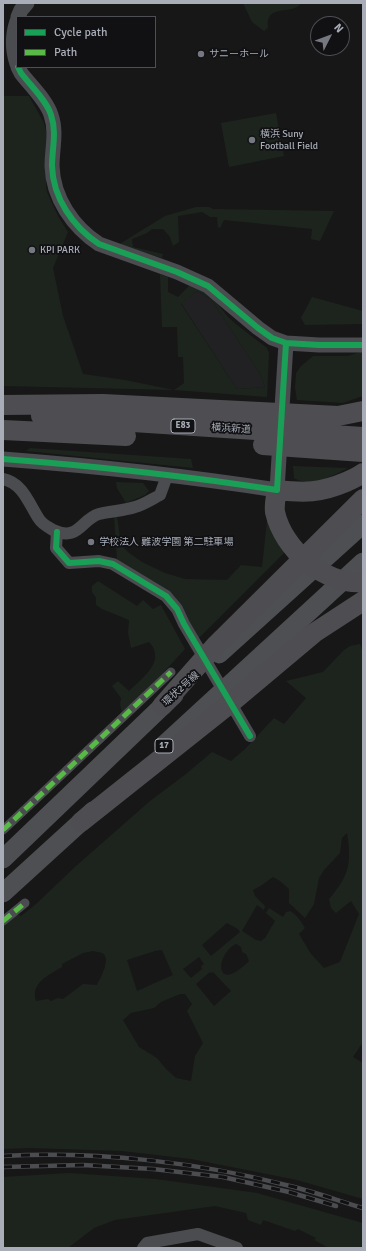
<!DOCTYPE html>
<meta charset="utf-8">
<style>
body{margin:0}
#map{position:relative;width:366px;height:1251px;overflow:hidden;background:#171717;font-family:Signika,sans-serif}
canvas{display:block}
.frame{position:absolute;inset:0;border:4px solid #a8adb8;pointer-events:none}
.legend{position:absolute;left:16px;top:16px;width:140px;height:52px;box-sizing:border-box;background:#111113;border:1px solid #4d4f55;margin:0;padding:5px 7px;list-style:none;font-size:12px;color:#a8adb8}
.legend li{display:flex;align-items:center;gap:8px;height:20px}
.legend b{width:20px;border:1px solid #4d4f55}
.north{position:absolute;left:310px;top:16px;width:40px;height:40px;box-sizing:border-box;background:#111113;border:1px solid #4d4f55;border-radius:50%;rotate:48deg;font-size:11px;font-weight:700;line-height:16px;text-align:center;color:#a8adb8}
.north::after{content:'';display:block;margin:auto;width:14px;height:18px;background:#757880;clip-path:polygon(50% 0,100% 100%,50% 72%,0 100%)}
</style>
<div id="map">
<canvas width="366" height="1251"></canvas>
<div class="frame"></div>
<ul class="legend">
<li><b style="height:5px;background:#1a9f57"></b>Cycle path</li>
<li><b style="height:5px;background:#58b947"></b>Path</li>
</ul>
<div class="north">N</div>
</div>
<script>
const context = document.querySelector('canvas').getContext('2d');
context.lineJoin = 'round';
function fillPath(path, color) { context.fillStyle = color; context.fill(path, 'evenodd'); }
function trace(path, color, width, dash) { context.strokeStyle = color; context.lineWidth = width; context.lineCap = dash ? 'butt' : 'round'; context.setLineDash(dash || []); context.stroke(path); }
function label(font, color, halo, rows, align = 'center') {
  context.font = font + ' Signika,"Noto Sans JP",sans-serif'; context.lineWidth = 3.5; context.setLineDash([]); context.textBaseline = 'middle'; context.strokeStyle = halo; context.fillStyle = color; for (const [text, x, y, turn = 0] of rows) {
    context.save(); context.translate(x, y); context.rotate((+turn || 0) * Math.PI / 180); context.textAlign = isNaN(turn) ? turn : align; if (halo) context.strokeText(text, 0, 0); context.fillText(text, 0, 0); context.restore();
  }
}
const built = new Path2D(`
 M197,291L211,299L260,374L265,387L237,389L181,303Z`);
const green = new Path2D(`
 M243,3H302C300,4 299,6 297,7C286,13 265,6 268,28L264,31L252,22Z
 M3,96H29L44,123L47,134L46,186L47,192L58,216L68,232L53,268L63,316L83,374L125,380L174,390L184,383L183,357H178L177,327H162L160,274L168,277V292L178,297L191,284L213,298L228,317L237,325L267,348L269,353L267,397L174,390L3,386ZM197,291L211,299L260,374L265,387L237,389L181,304Z
 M276,113L284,156L229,167L221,123Z
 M196,207H209L213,209L334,211L320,241L311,239L312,229L224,220L220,228L218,227L217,217H210L202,212L178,216L179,242L173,246L170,237L163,229H152L147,233L132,239L133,247L163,254L162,258L132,250L118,245L165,216Z
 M312,297L363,311V324L305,325L301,318Z
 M363,351V396L343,403L297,400L295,388L296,373L301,366L313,356H348Z
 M30,448L191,459L193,468L26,451Z
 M293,466L348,468C331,476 313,489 294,478Z
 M116,482L143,483L149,491L145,495L126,503L117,488Z
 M268,512L286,551L198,639L179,606L117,560L114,516H117L121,545L128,552L142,562L165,573L185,579L227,580L241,565L262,567Z
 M98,581L137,606L143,600L153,609L161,605L185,649L142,696L122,712L120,705L121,698L112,686L118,681L129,691C142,678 167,661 149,642L131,648L128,633L129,620L102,609L96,605V598L92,592V586Z
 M360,644L363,653V1042L353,1057L363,1063V1199L297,1180L191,1159L122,1151L31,1148L3,1149V925L16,913L21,916L36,904L76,866L150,801L186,774L212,752L231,761L245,749L274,718L284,724L306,698L286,681L323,672L344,650L350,646ZM347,833C352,863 349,876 329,899L331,908L336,913L351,901L359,914L340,962L324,968L311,954L299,934L305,928C301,921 297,915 290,911L286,912L283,917L269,908L266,913L275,921L265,938L261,941L256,940L242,931L257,905L264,910L265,906L255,896L253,890L262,885L273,877L280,881L289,889V903L305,918L314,904L319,878L324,870L340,853L342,838ZM227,923L238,929L240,932L211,956L202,945ZM236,944L241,947L242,952L246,954L249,961C214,996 215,954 236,944ZM162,950L173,975L137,991L127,960L155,951ZM93,951C96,952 100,952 102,953C112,958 100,979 97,985L83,984L63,999L58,998L51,1001L48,999L36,1001C30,983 49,975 62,967V964L83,953ZM199,957L204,964L201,966L202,969L191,978L183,969ZM210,972L212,973L213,972L231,991L214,1006L196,984ZM180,994H185L192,1004L187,1011L203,1043L195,1056L191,1081L176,1078L166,1069L157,1058L139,1047L123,1020L131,1013L154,1008L161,1002Z
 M69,1173L156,1179L257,1193L363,1223V1248H329L314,1240L316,1238L298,1229L295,1231L263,1220L261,1225L248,1220L246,1213L215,1206L115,1220L94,1228L68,1248H3V1177Z`);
const pedestrian = new Path2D(`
 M3,830L171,672
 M3,921L25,903`);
const minor = new Path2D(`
 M3,479C23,483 29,504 39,519C42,524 48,527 53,530C79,542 81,519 99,514C111,511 123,511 135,507C143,505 152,499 160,495L167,476
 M57,532L56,548L69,563L99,561L113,564L166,596L177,609L184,624L250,736
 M143,1248L147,1243L198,1234L237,1248`);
const tertiary = new Path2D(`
 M18,17L21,10L27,3
 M17,21C12,36 12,49 17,64
 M18,67L21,73C30,85 47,101 51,115C57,132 52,149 52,166C53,198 73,227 99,244L177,272L208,286L258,328L272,338L286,343L319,345H363
 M3,459C95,466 186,476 277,490L286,343`);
const primary = new Path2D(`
 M219,654L363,524
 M164,745L363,562
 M3,859L174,695
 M3,893L93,811`);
const trunk = new Path2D(`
 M3,405L103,404L338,416L363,411
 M41,416L363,437
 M3,430L126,436
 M263,445L363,452
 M277,490C276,496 274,505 275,512C283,549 324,585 363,582
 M277,490C305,493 320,493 346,482C352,479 358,477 363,473
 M162,706L215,646L363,499
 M81,822L227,706L314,633L363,601`);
const rail = new Path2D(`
 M3,1156C98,1151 198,1162 290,1186C315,1192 339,1201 363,1208
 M3,1167L83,1165L153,1169L223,1177L289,1192L336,1206`);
const quiet = new Path2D(`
 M3,830L171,672
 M3,921L25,903`);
const cycleway = new Path2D(`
 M18,67L21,73C30,85 47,101 51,115C57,132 52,149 52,166C53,198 73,227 99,244L177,272L208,286L258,328L272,338L286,343L319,345H363
 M3,459C95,466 186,476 277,490L286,343
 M57,532L56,548L69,563L99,561L113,564L166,596L177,609L184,624L250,736`);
const markers = [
 [201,54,4,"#757880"],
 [252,140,4,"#757880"],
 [32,250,4,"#757880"],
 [91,542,4,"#757880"]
];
const shields = [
 [183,426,24],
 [164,746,18]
];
const shieldNames = [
 ["E83",183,426],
 ["17",164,746]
];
const poiNames = [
 ["サニーホール",209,54],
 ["横浜 Suny",260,134],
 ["Football Field",260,146],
 ["KPI PARK",40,250],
 ["学校法人 難波学園 第二駐車場",99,542]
];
const streetNames = [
 ["横浜新道",231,429,3],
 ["環状2号線",181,689,-42]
];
fillPath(built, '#212123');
fillPath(green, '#1d241e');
trace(pedestrian, '#4b4c50', 9);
trace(minor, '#4b4c50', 12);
trace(tertiary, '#4b4c50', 15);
trace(primary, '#4d4f52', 19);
trace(trunk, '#4e4e52', 20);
trace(rail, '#4b4c4f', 4.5);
trace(rail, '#111113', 3, [9]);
trace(quiet, '#58b947', 5, [10, 5]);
trace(cycleway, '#1a9f57', 6);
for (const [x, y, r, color] of markers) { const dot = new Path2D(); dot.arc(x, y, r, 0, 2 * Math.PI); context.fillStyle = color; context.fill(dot); trace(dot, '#111113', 1.5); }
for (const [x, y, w] of shields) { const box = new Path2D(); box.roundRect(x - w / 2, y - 7, w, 14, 3); context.fillStyle = '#111113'; context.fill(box); trace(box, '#a8adb8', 1); }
label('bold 9px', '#a8adb8', null, shieldNames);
label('10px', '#a8adb8', '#111113', poiNames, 'left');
label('10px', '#a8adb8', '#111113', streetNames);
</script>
